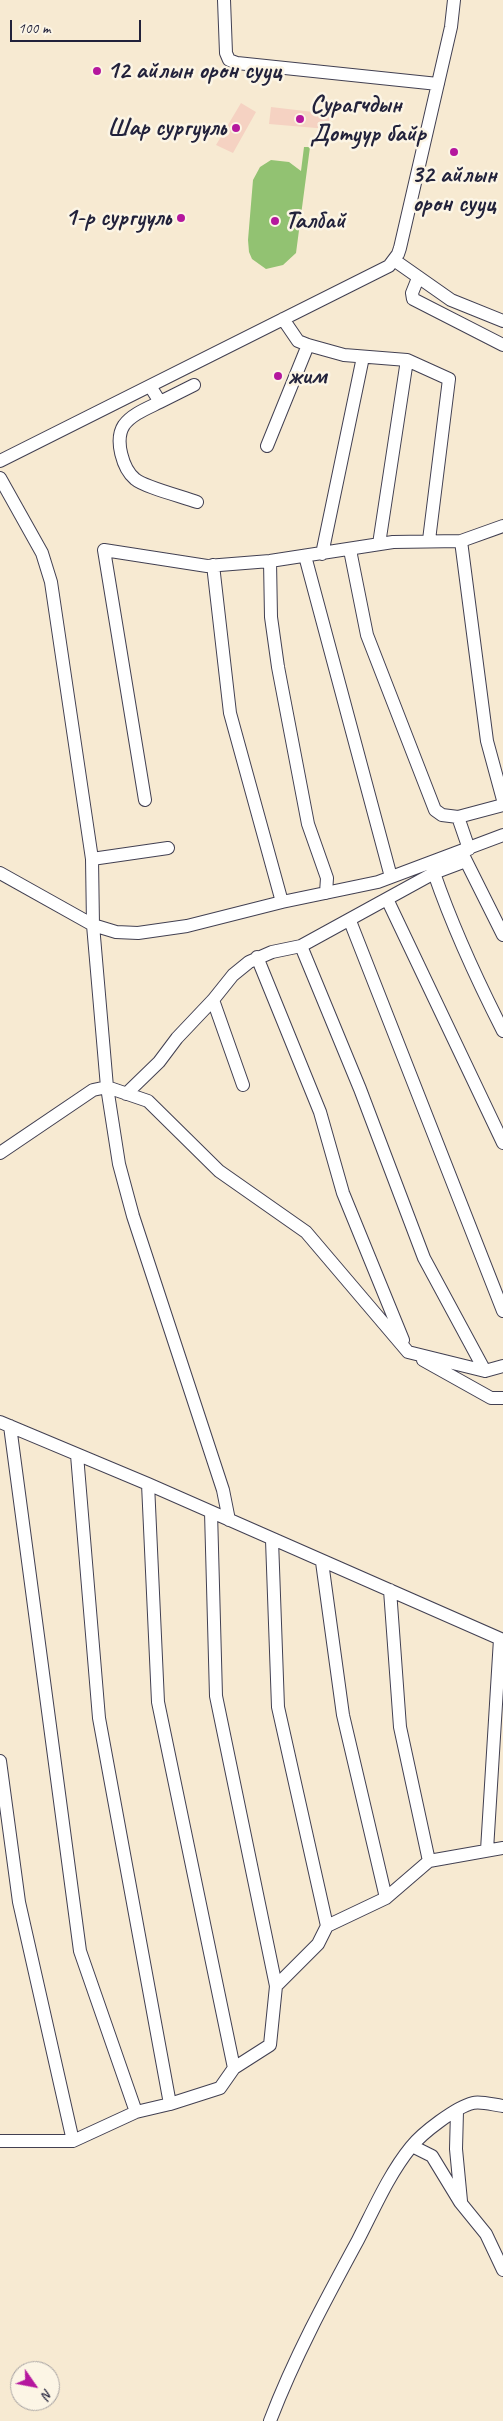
<!DOCTYPE html>
<meta charset="utf-8">
<style>
body{margin:0}
#map{position:relative;width:503px;height:2421px;overflow:hidden;background:#f7ead2;font-family:Caveat,sans-serif}
canvas{display:block}
.north{position:absolute;left:10px;top:2361px;width:50px;height:50px;box-sizing:border-box;background:#fcf5e5;border:1px solid #a5a1a1;border-radius:50%;rotate:123deg;font-size:14px;font-weight:700;line-height:20px;text-align:center;color:#22223b}
.north::after{content:'';display:block;margin:auto;width:18px;height:22px;background:#b5179e;clip-path:polygon(50% 0,100% 100%,50% 72%,0 100%)}
.scale{position:absolute;left:10px;top:20px;width:131px;height:22px;box-sizing:border-box;border:2px solid #22223b;border-top:0;padding-left:6px;font-size:15px;line-height:18px;white-space:nowrap;color:#22223b;-webkit-text-stroke:4px #fcf5e5;paint-order:stroke}
</style>
<div id="map">
<canvas width="503" height="2421"></canvas>
<div class="north">N</div>
<div class="scale">100 m</div>
</div>
<script>
const context = document.querySelector('canvas').getContext('2d');
context.lineJoin = 'round';
function fillPath(path, color) { context.fillStyle = color; context.fill(path, 'evenodd'); }
function trace(path, color, width, dash) { context.strokeStyle = color; context.lineWidth = width; context.lineCap = dash ? 'butt' : 'round'; context.setLineDash(dash || []); context.stroke(path); }
function label(font, color, halo, rows, align = 'center') {
  context.font = font + ' Caveat,sans-serif'; context.lineWidth = 5; context.setLineDash([]); context.textBaseline = 'middle'; context.strokeStyle = halo; context.fillStyle = color; for (const [text, x, y, turn = 0] of rows) {
    context.save(); context.translate(x, y); context.rotate((+turn || 0) * Math.PI / 180); context.textAlign = isNaN(turn) ? turn : align; if (halo) context.strokeText(text, 0, 0); context.fillText(text, 0, 0); context.restore();
  }
}
const built = new Path2D(`
 M241,103L256,112L233,153L216,145Z
 M271,107L330,114L328,129L269,124Z`);
const green = new Path2D(`
 M304,147H310L296,253L283,265L266,269L252,259L249,252L248,240L253,180L260,167L271,160L289,162L301,171Z`);
const minor = new Path2D(`
 M224,0L226,53L229,60L237,63L438,84
 M394,260L451,300L503,321
 M418,278L412,293L413,299L503,345
 M283,319L298,341L308,345L344,355L407,360L449,379L429,540
 M150,386L160,402L194,385
 M160,402C148,408 132,414 124,425C114,440 123,469 135,479C144,487 184,497 197,502
 M267,446L308,345
 M0,461L389,266L398,254L400,248L451,27L454,0
 M0,478L42,553L51,582L92,859L93,925L107,1087L119,1164L133,1216L223,1490L229,1520
 M503,526L461,541L487,741L503,800
 M379,544L407,360
 M350,550L367,635L435,810L442,815L458,817L469,849
 M322,554L363,357
 M305,556L391,877
 M270,561L271,617L278,667L308,824L327,878L326,893
 M213,565L230,713L282,902
 M145,800L104,550L207,566L270,561L393,542L461,541
 M458,817L503,805
 M463,855L503,935
 M92,859L168,848
 M0,873L93,925L116,932L138,933L187,926L282,902L378,882L503,835
 M434,873C453,928 477,980 503,1031
 M387,899L503,1143
 M350,921L503,1311
 M301,946L360,1089L424,1258L485,1371
 M257,957L320,1112L343,1193L403,1340
 M213,1000L243,1085
 M126,1094L159,1062L177,1038L213,1000L233,975L249,962L272,952L301,946L434,873L466,861
 M0,1153L93,1090L107,1087L148,1101L219,1171L306,1232L408,1352L485,1371L503,1366
 M423,1360L491,1398H503
 M0,1422L148,1484L503,1640
 M10,1426L80,1951L136,2112
 M77,1455L99,1718L170,2104
 M148,1484L158,1702L234,2068
 M211,1512L216,1696L276,1986
 M272,1540L278,1707L327,1926
 M322,1562L343,1715L386,1898
 M390,1590L400,1727L429,1861
 M0,1761L19,1902L73,2141
 M487,1850L500,1639
 M457,2111L456,2149L461,2201
 M0,2141H73L136,2112L170,2104L220,2088L234,2068L270,2045L276,1986L318,1944L327,1926L386,1898L429,1861L503,1848
 M412,2146L432,2156L460,2202L486,2234L503,2270
 M270,2421C294,2358 326,2299 358,2240C374,2209 389,2174 411,2147C422,2133 456,2107 473,2103C481,2101 494,2105 503,2106`);
const markers = [
 [97,71,5,"#b5179e"],
 [300,119,5,"#b5179e"],
 [236,128,5,"#b5179e"],
 [454,152,5,"#b5179e"],
 [181,218,5,"#b5179e"],
 [275,221,5,"#b5179e"],
 [278,376,5,"#b5179e"]
];
const poiNames = [
 ["12 айлын орон сууц",107,71],
 ["Сурагчдын",310,105],
 ["Дотуур байр",310,134],
 ["Шар сургууль",226,128,"right"],
 ["32 айлын",454,175,"center"],
 ["орон сууц",454,204,"center"],
 ["1-р сургууль",171,218,"right"],
 ["Талбай",285,221],
 ["жим",288,376]
];
fillPath(built, '#f5d2c2');
fillPath(green, '#92c272');
trace(minor, '#424052', 14);
trace(minor, '#fff', 12);
for (const [x, y, r, color] of markers) { const dot = new Path2D(); dot.arc(x, y, r, 0, 2 * Math.PI); context.fillStyle = color; context.fill(dot); trace(dot, '#fcf5e5', 2); }
label('bold 25px', '#22223b', '#fcf5e5', poiNames, 'left');
</script>
